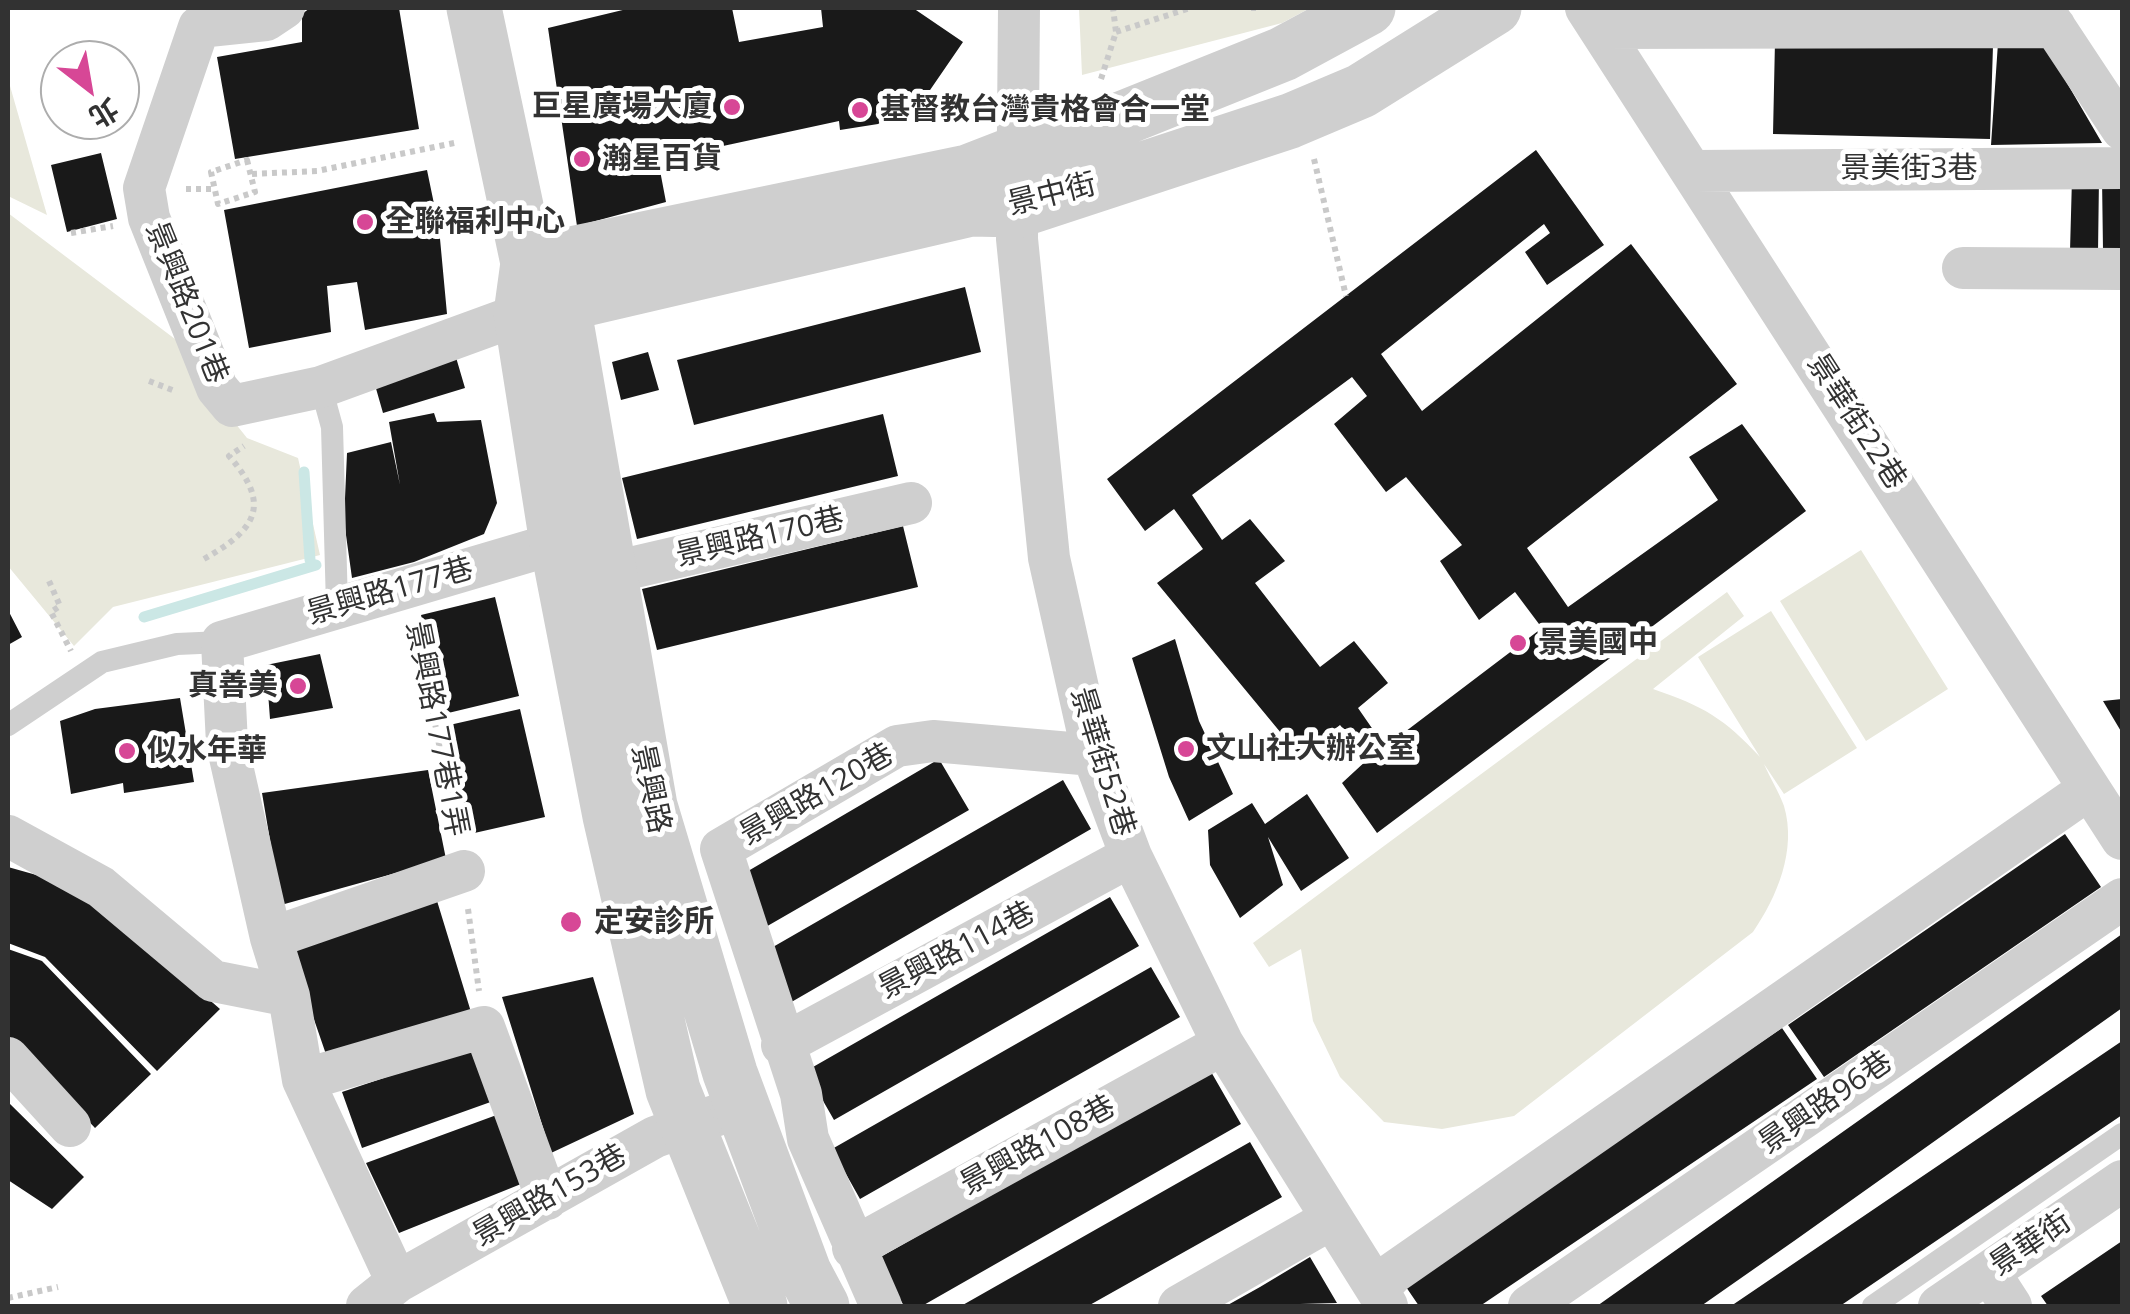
<!DOCTYPE html>
<meta charset="utf-8">
<style>
body{margin:0}
#map{position:relative;width:2130px;height:1314px;overflow:hidden;background:#fff;font-family:"Open Sans","Noto Sans TC",sans-serif}
canvas{display:block}
.frame{position:absolute;inset:0;border:10px solid #323232;pointer-events:none}
.north{position:absolute;left:40px;top:40px;width:100px;height:100px;box-sizing:border-box;background:#fff;border:2px solid #adadad;border-radius:50%;rotate:149deg;font-size:28px;font-weight:700;line-height:40px;text-align:center;color:#323232}
.north::after{content:'';display:block;margin:auto;width:35px;height:45px;background:#d74796;clip-path:polygon(50% 0,100% 100%,50% 72%,0 100%)}
</style>
<div id="map">
<canvas width="2130" height="1314"></canvas>
<div class="frame"></div>
<div class="north">北</div>
</div>
<script>
const context = document.querySelector('canvas').getContext('2d');
context.lineJoin = 'round';
function fillPath(path, color) { context.fillStyle = color; context.fill(path, 'evenodd'); }
function trace(path, color, width, dash) { context.strokeStyle = color; context.lineWidth = width; context.lineCap = dash ? 'butt' : 'round'; context.setLineDash(dash || []); context.stroke(path); }
function label(font, color, halo, rows, align = 'center') {
  context.font = font + ' "Open Sans","Noto Sans TC",sans-serif'; context.lineWidth = 10; context.setLineDash([]); context.textBaseline = 'middle'; context.strokeStyle = halo; context.fillStyle = color; for (const [text, x, y, turn = 0] of rows) {
    context.save(); context.translate(x, y); context.rotate((+turn || 0) * Math.PI / 180); context.textAlign = isNaN(turn) ? turn : align; if (halo) context.strokeText(text, 0, 0); context.fillText(text, 0, 0); context.restore();
  }
}
const green = new Path2D(`
 M1079,8H1310L1282,23L1082,75Z
 M8,79L47,215L8,196Z
 M8,213L179,342L204,384L247,438L298,458L320,555L113,607L74,646L8,566Z
 M1861,550L1948,689L1866,741L1780,601Z
 M1727,592L1744,616L1653,689C1703,706 1724,718 1760,757L1698,657L1771,611L1857,748L1784,794L1764,764C1770,778 1779,792 1784,806C1797,850 1777,897 1753,932L1514,1116L1442,1129L1384,1122L1340,1077L1313,1021L1301,949L1269,967L1253,943Z`);
const stream = new Path2D(`
 M304,472L310,560
 M144,617L316,565`);
const building = new Path2D(`
 M310,8H399L419,129L235,159L217,57L302,42V14Z
 M631,8H732L739,42L823,27L821,8H913L963,42L928,93L878,124L840,130L839,121L658,160L666,202L577,226L548,28Z
 M1775,41L1993,46L1990,139L1773,134Z
 M1998,43L2046,47L2102,143L1991,145Z
 M1536,150L1604,245L1547,285L1525,252L1550,233L1544,224L1381,354L1422,411L1631,244L1737,384L1527,548L1568,607L1718,500L1689,457L1742,424L1806,511L1377,833L1342,783L1368,759L1340,725L1300,756L1157,583L1203,549L1174,509L1145,531L1107,479ZM1352,377L1367,396L1334,424L1386,492L1406,477L1462,545L1440,561L1479,620L1515,592L1542,628L1385,747L1358,708L1388,683L1354,641L1320,667L1255,583L1285,561L1250,519L1222,540L1192,495Z
 M101,153L117,219L67,232L51,165Z
 M427,170L439,228L447,314L365,330L357,282L327,286L331,332L249,348L224,210Z
 M2122,177V250H2103L2102,178Z
 M2072,178H2099L2098,252L2070,251Z
 M965,287L981,352L694,425L677,360Z
 M648,352L659,390L621,400L612,362Z
 M455,354L465,388L383,413L373,378Z
 M434,413L437,422L481,420L497,503L484,534L414,562L352,578L344,521L347,453L391,442L400,485L389,422Z
 M883,414L898,476L637,539L622,478Z
 M903,526L918,587L657,650L642,589Z
 M495,597L519,696L444,714L421,615Z
 M8,610L22,637L8,645Z
 M1175,639L1199,721L1233,794L1189,821L1169,777L1132,658Z
 M320,654L333,708L270,719L266,665Z
 M180,698L194,782L124,793L123,783L71,794L60,721L95,709Z
 M2122,699V733L2103,701Z
 M520,709L545,817L470,834L445,726Z
 M939,759L969,810L757,932L743,874Z
 M428,770L446,859L281,905L262,793Z
 M1063,780L1091,829L788,1004L766,951Z
 M1307,794L1349,858L1301,891L1268,837L1283,885L1240,918L1210,865L1208,830L1252,803L1265,824Z
 M2065,834L2101,887L1824,1077L1788,1025Z
 M8,867L79,887L220,1009L157,1071L45,957L8,943Z
 M434,891L471,1012L329,1063L287,941Z
 M1110,897L1139,946L834,1120L806,1071Z
 M2122,934V1008L1794,1241L1701,1306H1597Z
 M8,949L42,961L151,1074L95,1128L8,1035Z
 M1151,967L1180,1017L860,1199L832,1149Z
 M593,977L634,1114L551,1153L502,997Z
 M1782,1028L1817,1079L1480,1306H1419L1404,1284Z
 M2122,1041V1115L1840,1306H1731Z
 M479,1046L499,1099L362,1148L342,1092Z
 M1210,1070L1241,1124L922,1306H904L877,1259Z
 M8,1102L84,1177L52,1209L8,1180Z
 M502,1113L526,1182L399,1233L366,1163Z
 M1250,1142L1282,1197L1088,1306H961Z
 M2122,1241V1306H2048L2041,1296Z
 M1310,1257L1337,1303L1226,1306L1260,1287Z`);
const path = new Path2D(`
 M1251,8H1257
 M1116,32L1190,8
 M1101,79L1116,32L1113,8
 M1314,159L1346,296
 M247,160L255,192L218,204L211,172Z
 M252,174L317,171L459,142
 M186,189H215
 M71,233L113,226
 M149,381L175,391
 M204,559C255,530 273,506 229,456L244,446
 M49,581L60,606L51,612L71,651
 M416,624L456,833
 M468,909L479,991
 M8,1298L58,1287`);
const service = new Path2D(`
 M321,387L332,427L337,606
 M8,725L102,662L177,644L222,642
 M1873,1306L2122,1134`);
const minor = new Path2D(`
 M284,8L266,20L199,27L144,188L149,218L217,388L232,406L321,387L521,314
 M1019,8L1017,239L1049,558L1093,755L1131,856L1223,1044L1387,1306
 M1586,8L2122,839
 M2042,8L2122,129
 M1599,28L2055,27
 M1695,171L2122,168
 M1963,268L2122,269
 M609,573L911,503
 M8,836L101,887L213,981L289,996
 M271,938L464,871
 M782,1045L1131,856
 M8,1058L70,1126
 M303,1080L484,1027L547,1199
 M853,1248L1223,1044
 M1989,1272L2011,1306
 M397,1282L303,1080L289,996L271,938L227,744L222,642L557,543
 M1377,1290L1393,1273L2089,789
 M367,1306L397,1282L655,1137L743,1106
 M881,1306L808,1139L801,1094L721,849L897,746L933,741L1093,755
 M1179,1306L1331,1219
 M1529,1306L2122,899
 M1939,1306L2122,1181`);
const tertiary = new Path2D(`
 M474,8L528,263L521,314L557,543L610,816L673,1090L760,1306
 M528,263L563,305L650,806L730,1073L804,1272L822,1306
 M528,263L968,172L1017,153L1064,142L1283,54L1368,8
 M529,312L971,209L1019,210L1290,121L1361,91L1494,8`);
const markers = [
 [732,107,10,"#d74796"],
 [860,110,10,"#d74796"],
 [582,159,10,"#d74796"],
 [365,222,10,"#d74796"],
 [1518,643,10,"#d74796"],
 [298,686,10,"#d74796"],
 [1186,749,10,"#d74796"],
 [127,751,10,"#d74796"],
 [571,922,12,"#d74796"]
];
const poiNames = [
 ["巨星廣場大廈",712,107,"right"],
 ["基督教台灣貴格會合一堂",880,110],
 ["瀚星百貨",602,159],
 ["全聯福利中心",385,222],
 ["景美國中",1538,643],
 ["真善美",278,686,"right"],
 ["文山社大辦公室",1206,749],
 ["似水年華",147,751],
 ["定安診所",594,922]
];
const streetNames = [
 ["景美街3巷",1909,169],
 ["景中街",1052,195,-14],
 ["景興路201巷",186,303,68],
 ["景華街22巷",1856,422,57],
 ["景興路170巷",760,538,-13],
 ["景興路177巷",390,592,-16],
 ["景興路177巷1弄",436,729,79],
 ["景華街52巷",1102,762,73],
 ["景興路",650,789,78],
 ["景興路120巷",817,795,-30],
 ["景興路114巷",957,951,-28],
 ["景興路96巷",1826,1103,-35],
 ["景興路108巷",1038,1146,-29],
 ["景興路153巷",550,1196,-30],
 ["景華街",2031,1244,-34]
];
fillPath(green, '#e8e8dc');
trace(stream, '#cbe7e5', 11);
fillPath(building, '#191919');
trace(path, '#c9c9c9', 6, [5, 5]);
trace(service, '#cfcfcf', 22);
trace(minor, '#cfcfcf', 42);
trace(tertiary, '#cfcfcf', 55);
for (const [x, y, r, color] of markers) { const dot = new Path2D(); dot.arc(x, y, r, 0, 2 * Math.PI); context.fillStyle = color; context.fill(dot); trace(dot, '#fff', 4); }
label('bold 30px', '#323232', '#fff', poiNames, 'left');
label('30px', '#323232', '#fff', streetNames);
</script>
